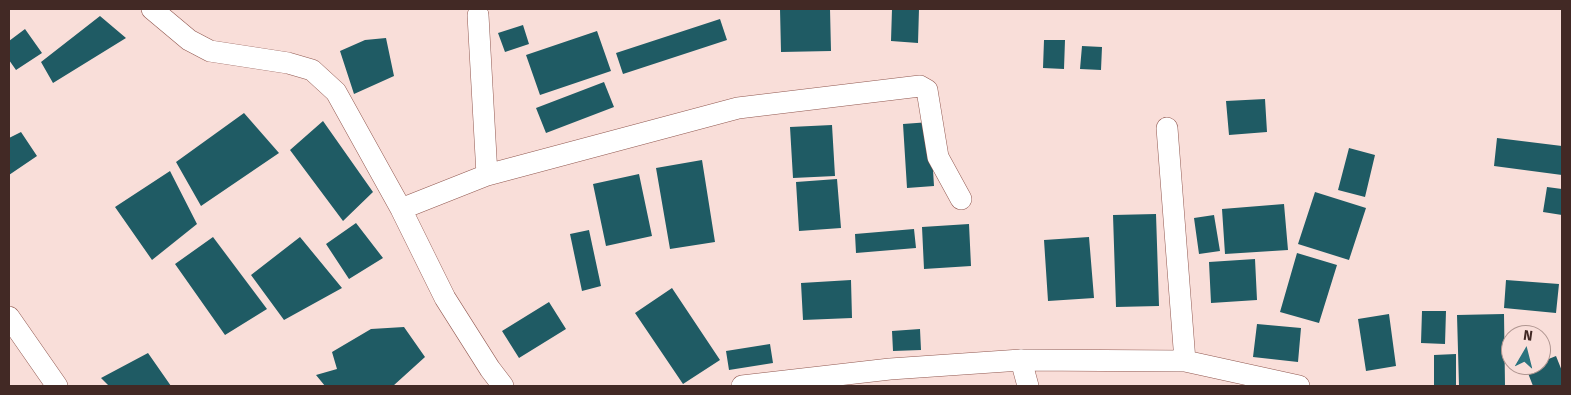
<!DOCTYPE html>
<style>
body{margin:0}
#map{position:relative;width:1571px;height:395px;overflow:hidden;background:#f9ded9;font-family:"Fira Sans",sans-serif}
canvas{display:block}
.frame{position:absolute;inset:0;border:10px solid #422925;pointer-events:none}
.north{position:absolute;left:1501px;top:325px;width:50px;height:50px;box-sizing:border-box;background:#f9ded9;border:1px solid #b09691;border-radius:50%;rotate:8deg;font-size:14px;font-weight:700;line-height:20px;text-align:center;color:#422925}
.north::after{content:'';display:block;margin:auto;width:18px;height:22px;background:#2b737e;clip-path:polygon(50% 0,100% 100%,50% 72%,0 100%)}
</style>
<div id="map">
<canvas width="1571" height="395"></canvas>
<div class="frame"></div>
<div class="north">N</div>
</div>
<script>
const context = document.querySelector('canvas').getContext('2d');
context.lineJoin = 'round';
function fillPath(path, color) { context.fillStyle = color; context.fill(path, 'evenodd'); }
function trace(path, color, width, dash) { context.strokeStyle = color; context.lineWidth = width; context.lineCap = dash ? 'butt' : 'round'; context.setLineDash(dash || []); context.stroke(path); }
const building = new Path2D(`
 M780,9H830L831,51L781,52Z
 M892,9H919L918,43L891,41Z
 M100,16L126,38L53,83L41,62Z
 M720,19L727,40L623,74L616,53Z
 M523,25L529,44L505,52L498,33Z
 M25,29L42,53L16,70L9,60V41Z
 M597,31L611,71L540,95L526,55Z
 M386,38L394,76L354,94L340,51L365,40Z
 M1044,40H1065L1064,69L1043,68Z
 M1082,46L1102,47L1101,70L1080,69Z
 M604,82L614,107L546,133L536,108Z
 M1265,99L1267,132L1229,135L1226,101Z
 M244,113L279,153L201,206L176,162Z
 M323,121L373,192L343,221L290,150Z
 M930,122L934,186L907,188L903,124Z
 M832,125L835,176L793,178L790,127Z
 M21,132L37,156L9,175V138Z
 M1497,138L1562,146V175L1494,166Z
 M1349,148L1375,155L1365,197L1338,190Z
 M702,160L715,242L670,249L656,168Z
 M170,171L197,224L152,260L115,207Z
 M639,174L652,236L606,246L593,184Z
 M837,179L841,228L799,231L796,182Z
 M1547,187L1562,189V215L1543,212Z
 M1315,192L1366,208L1349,260L1298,244Z
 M1284,204L1288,250L1225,254L1222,209Z
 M1156,214L1159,306L1116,307L1113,215Z
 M1214,215L1220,251L1199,254L1194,218Z
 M356,223L383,258L349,279L326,244Z
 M969,224L971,266L924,269L922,227Z
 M914,229L916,248L856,253L855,234Z
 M589,230L601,286L582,291L570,234Z
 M213,237L267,309L225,335L175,264Z
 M300,237L342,288L284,320L251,275Z
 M1089,237L1094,298L1048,301L1044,240Z
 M1297,253L1337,265L1319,323L1280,312Z
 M1255,259L1257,300L1211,303L1209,262Z
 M851,280L852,318L803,320L801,283Z
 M1506,280L1559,284L1556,313L1504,308Z
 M672,288L720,360L683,384L635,313Z
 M549,302L566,329L519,358L502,331Z
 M1422,311H1446L1445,344L1421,343Z
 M1389,314L1396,366L1366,371L1358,319Z
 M1504,314L1505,386H1459L1457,315Z
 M1257,324L1301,328L1298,362L1253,357Z
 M404,327L425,357L393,386H325L316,375L337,369L332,352L371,329Z
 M920,329L921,350L893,351L892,331Z
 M770,344L773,363L729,370L726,351Z
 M148,353L171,386H109L101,378Z
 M1456,354V386H1434V355Z
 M1556,356L1562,371V386H1533L1526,368L1534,365H1541V362Z`);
const minor = new Path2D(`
 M152,9L189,40L210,51L288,63L312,70L336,92L401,209L445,298L490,369L503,386
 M478,15L487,175
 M1167,128L1185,361
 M401,209L487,175L738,108L920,86L927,90L938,157L961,199
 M9,317L57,386
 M1021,360L1028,386
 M742,386L890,369L1021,360L1185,361L1299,386`);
fillPath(building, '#1f5b64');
trace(minor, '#915850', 22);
trace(minor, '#fff', 21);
</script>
